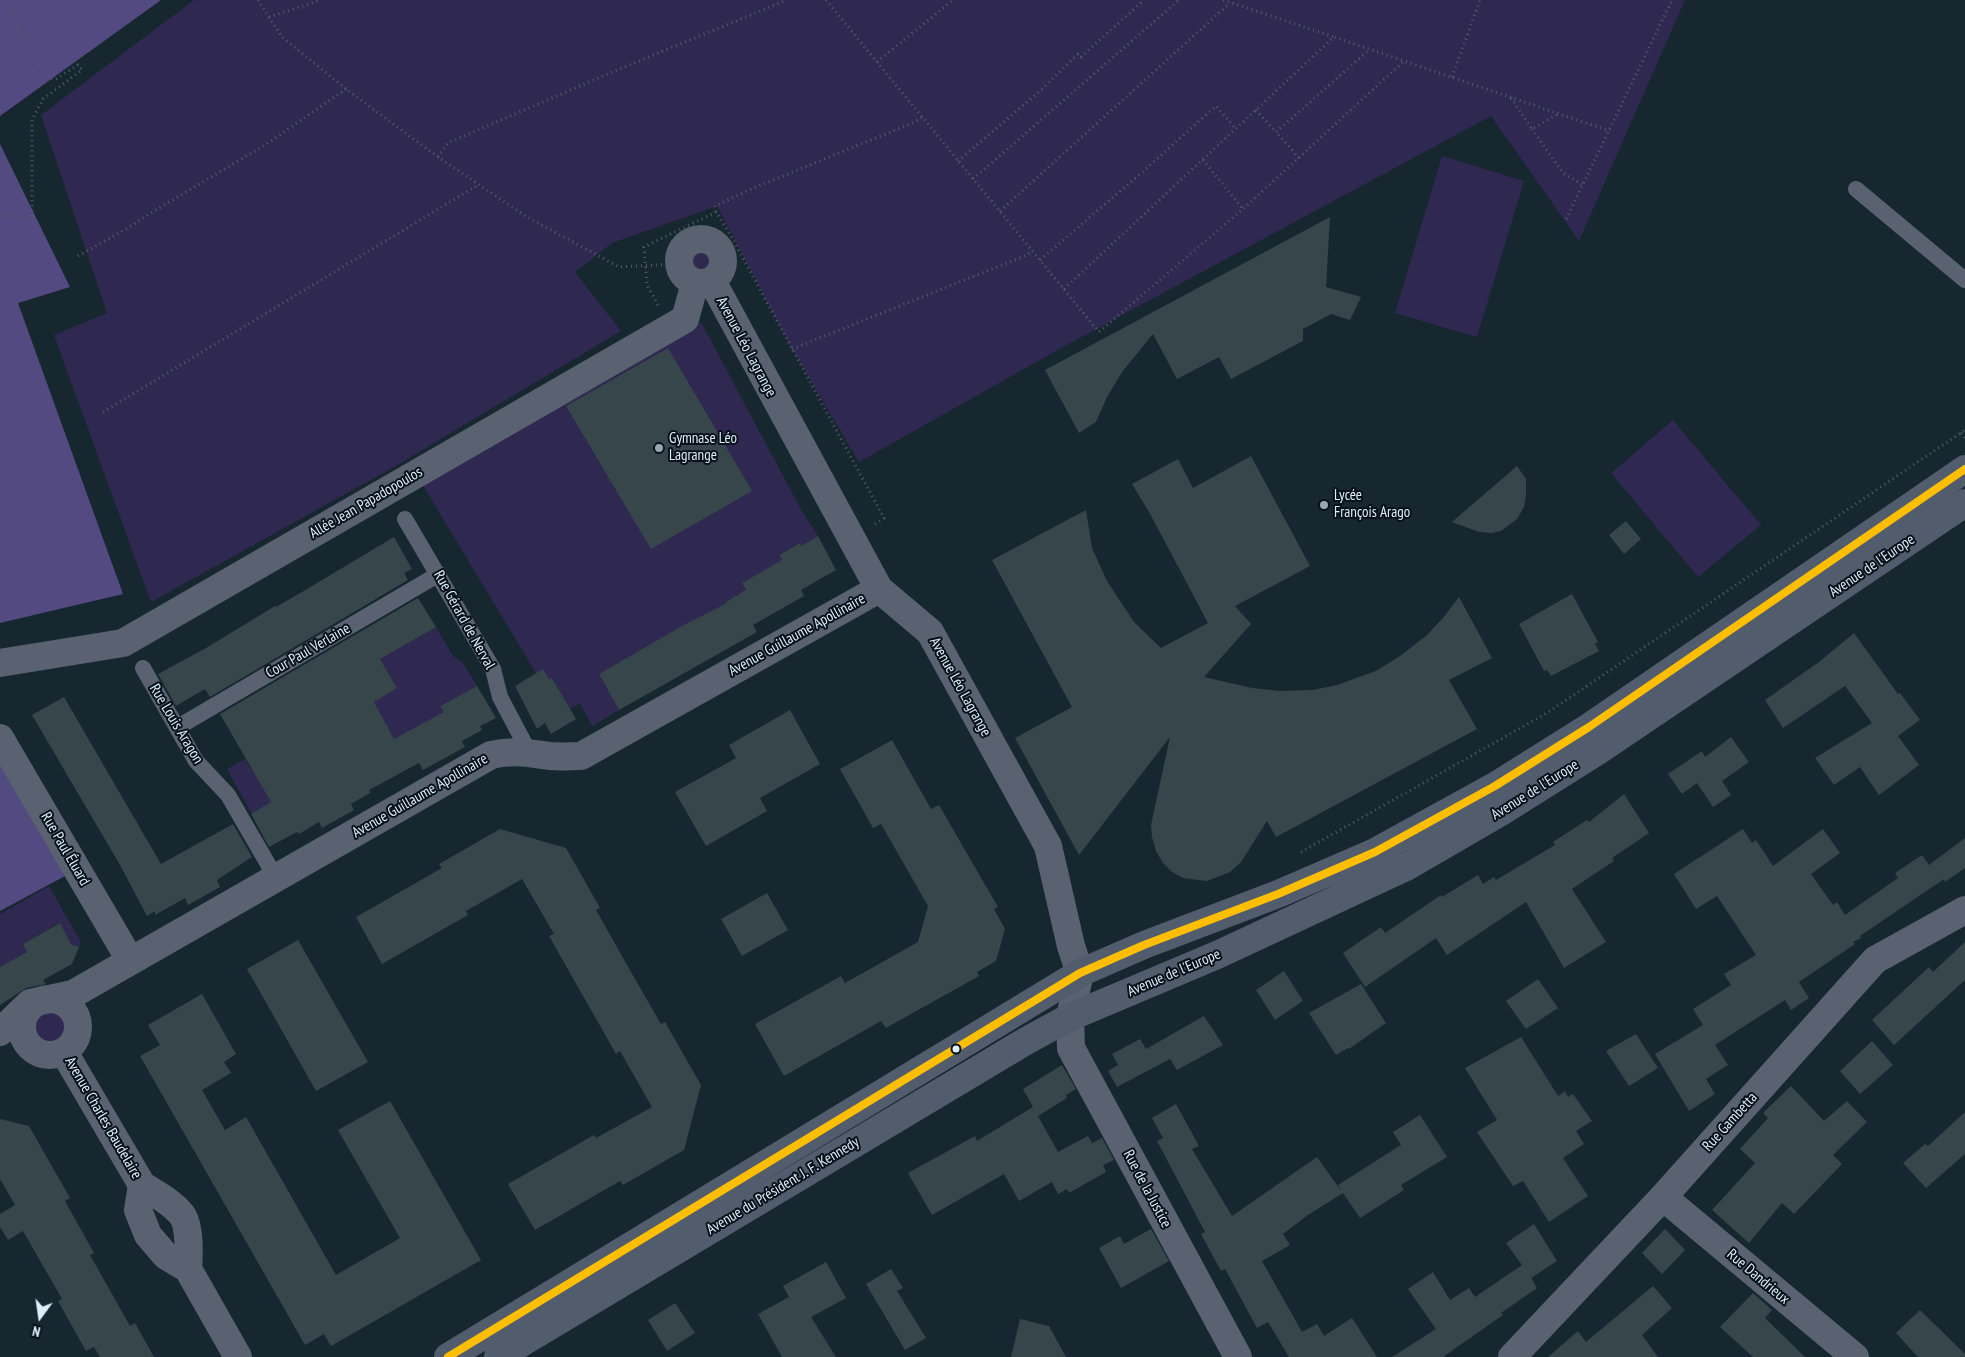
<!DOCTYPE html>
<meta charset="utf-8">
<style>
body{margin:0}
#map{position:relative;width:1965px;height:1357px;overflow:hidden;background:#162730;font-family:"PT Sans Narrow",sans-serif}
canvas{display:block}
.north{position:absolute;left:15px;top:1292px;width:50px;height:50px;-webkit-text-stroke:4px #061119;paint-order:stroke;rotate:194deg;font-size:14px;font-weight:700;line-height:20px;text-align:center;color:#ddeef9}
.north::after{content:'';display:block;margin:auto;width:18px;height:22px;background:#ddeef9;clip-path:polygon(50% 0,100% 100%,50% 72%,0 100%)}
</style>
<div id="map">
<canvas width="1965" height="1357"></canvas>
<div class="north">N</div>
</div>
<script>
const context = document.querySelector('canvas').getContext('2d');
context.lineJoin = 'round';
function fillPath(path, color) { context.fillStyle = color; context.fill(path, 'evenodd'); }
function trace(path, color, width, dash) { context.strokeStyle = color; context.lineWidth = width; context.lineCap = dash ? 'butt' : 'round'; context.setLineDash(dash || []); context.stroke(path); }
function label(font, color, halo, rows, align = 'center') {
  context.font = font + ' "PT Sans Narrow",sans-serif'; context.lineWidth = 4; context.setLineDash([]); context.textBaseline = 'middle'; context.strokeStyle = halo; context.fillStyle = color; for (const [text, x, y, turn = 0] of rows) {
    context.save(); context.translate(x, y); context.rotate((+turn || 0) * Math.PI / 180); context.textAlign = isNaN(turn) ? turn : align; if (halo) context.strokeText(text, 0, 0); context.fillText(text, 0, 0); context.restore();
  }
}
const green = new Path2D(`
 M194,0H1685L1579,241L1491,116L1063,347L859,462L792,349L717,206L612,243L575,272L621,331L394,467L151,602L54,335L107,313L41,115Z
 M1442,156L1524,181L1477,337L1395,313Z
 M706,245C718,253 721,260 713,272H691C681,257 689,246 706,245Z
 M701,322L798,504L818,536L801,546L799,543L779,555L784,563L742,583L762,619L726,602L727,604L599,674L619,710L592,726L580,703L570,709L552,678L549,679L536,673L422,484Z
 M1673,420L1761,525L1698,577L1611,473Z
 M436,627L453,656L463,663L477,686L441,706L445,714L410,768L390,732L252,814L227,769L245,759L253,771L397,688L365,634Z
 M49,886L81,942L79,947L71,944L59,923L23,944L27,952L0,967V914Z
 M34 1027a16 16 0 1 1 32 0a16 16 0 1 1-32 0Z`);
const forest = new Path2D(`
 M0,0H161L0,116Z
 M0,144L70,287L18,303L123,594L0,623Z
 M0,765L65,876L0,911Z`);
const building = new Path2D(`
 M1330,217L1326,287L1361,297L1350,320L1331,314L1303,329V341L1231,379L1219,357L1177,379L1153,334L1122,372L1107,397L1096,422L1079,433L1045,370Z
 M668,348L752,491L651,549L566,406Z
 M1251,456L1310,566L1235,606L1251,624L1204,677L1252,688L1280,691L1313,690L1337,685L1376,671L1400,656L1426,636L1443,618L1459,597L1492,658L1449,680L1477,729L1276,837L1267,821L1241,862L1230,872L1207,881L1183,878L1172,872L1163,863L1156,851L1152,837L1151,825L1170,737L1079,855L1015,738L1072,707L992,560L1086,510L1092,548L1107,581L1134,622L1161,648L1208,623L1149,512L1132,484L1178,459L1193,488Z
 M1517,466L1526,479V495L1524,507L1517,519L1501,531L1492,533L1479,532L1452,522Z
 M1626,521L1641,539L1624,554L1609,535Z
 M818,536L836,570L801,590L804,596L753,625L757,632L619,710L599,674L682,626L727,603L726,602L746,590L742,583L782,560L779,555L800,543L801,546Z
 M394,537L412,569L404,573L408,580L210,697L205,689L176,706L158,674L206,648L275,606L276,607L302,592Z
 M1572,594L1598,642L1595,644L1599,651L1551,676L1547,670L1544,671L1519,624Z
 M418,598L436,627L380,659L397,688L374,702L394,739L444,712L440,706L477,686L496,718L480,726L482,730L462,741L465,747L423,770L419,763L369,790L370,793L351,804L354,810L322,828L319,822L299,834L297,832L269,847L251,814L271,802L220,714Z
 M1854,633L1898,694L1900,693L1920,720L1898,736L1919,765L1879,795L1860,767L1834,785L1815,758L1872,723L1845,686L1783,728L1765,700L1819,662Z
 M543,669L549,679L552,678L576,719L551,734L545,723L537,729L515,686Z
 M64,697L161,864L233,824L252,857L217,880L220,887L188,905L185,898L155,915V911L147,916L120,865L32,715Z
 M790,710L820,764L760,798L767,811L706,846L675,792L736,758L729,745Z
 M1731,737L1749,762L1722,781L1731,795L1713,807L1697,783L1682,794L1668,774L1702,751L1705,757Z
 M892,740L931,809L939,805L998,907L994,909L1005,929L996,961L977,972L979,976L886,1028L881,1021L784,1076L755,1024L841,976L845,983L918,942L928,906L881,824L873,828L840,769Z
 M1624,794L1649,833L1612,858L1614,861L1572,889L1606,942L1564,968L1526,902L1447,955L1436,938L1365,987L1343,953L1381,927L1385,933L1441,895L1442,897L1478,875L1483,884L1494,877L1496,880L1555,845L1553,842L1587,820L1589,822Z
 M500,829L566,848L600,908L596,910L631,972L661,1024L665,1022L701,1085L684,1150L623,1185L620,1181L535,1230L508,1184L594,1135L596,1138L652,1107L620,1051L616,1054L549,936L554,934L522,879L466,911L468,915L382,964L356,917L442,868L439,864Z
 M1743,829L1752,843L1756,840L1773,866L1823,829L1840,853L1811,874L1833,905L1837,902L1845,915L1898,878L1895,873L1922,855L1929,865L1965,838V868L1945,882L1944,879L1860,936L1861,938L1853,942L1855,944L1799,982L1809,998L1791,1010L1785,1000L1715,1045L1728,1065L1706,1079L1715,1094L1689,1111L1655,1054L1703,1025L1693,1009L1731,985L1724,974L1756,955L1717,896L1696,909L1674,874Z
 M767,893L788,930L742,956L721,919Z
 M60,923L71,944L79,947L72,964L43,980L46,984L26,988L0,1005V967L27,952L23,944Z
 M298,940L368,1062L316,1091L247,969Z
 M1965,942V980L1894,1045L1872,1020L1929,967L1933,972Z
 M1284,971L1303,1001L1275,1020L1256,990Z
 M1538,979L1558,1008L1526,1029L1506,1001Z
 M1361,984L1386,1023L1349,1049L1348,1048L1336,1055L1309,1013Z
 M202,994L236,1054L224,1062L231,1073L202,1090L225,1130L246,1117L336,1275L400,1238L338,1130L390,1101L481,1260L331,1346L324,1334L305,1345L140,1056L160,1045L148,1025Z
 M1204,1016L1223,1045L1177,1070L1170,1059L1117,1087L1108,1071L1118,1065L1112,1054L1140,1039L1146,1049Z
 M1636,1034L1658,1068L1629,1086L1606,1051Z
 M1521,1037L1558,1096L1565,1091L1568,1097L1573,1094L1592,1121L1576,1131L1584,1144L1563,1158L1588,1196L1549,1222L1523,1181L1513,1186L1477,1132L1497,1120L1465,1068Z
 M1872,1041L1893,1065L1860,1094L1840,1071Z
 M1062,1065L1076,1089L1066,1095L1067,1098L1038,1116L1058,1152L1088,1136L1092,1143L1102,1138L1114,1160L1103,1165L1106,1172L1069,1193L1067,1189L1058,1194L1052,1182L1019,1201L1004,1174L932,1215L908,1173L975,1136L977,1141L1033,1107L1023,1089Z
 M1791,1086L1824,1121L1847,1101L1867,1122L1833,1155L1842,1164L1794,1214L1782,1203L1749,1243L1712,1210L1755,1163L1740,1149L1768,1118L1763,1113Z
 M1176,1104L1199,1146L1192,1149L1232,1216L1317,1157L1342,1192L1338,1185L1401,1145L1393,1132L1420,1115L1447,1157L1401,1185L1404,1190L1360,1218L1343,1193L1308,1215L1283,1234L1290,1245L1262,1261L1302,1332L1317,1324L1324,1336L1352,1318L1377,1357H1289L1268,1322L1257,1328L1225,1269L1221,1271L1201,1234L1205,1232L1157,1141L1163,1138L1152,1118Z
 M1965,1112V1154L1926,1188L1903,1163L1925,1144L1928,1146Z
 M0,1119L29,1126L70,1198L65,1201L94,1253L90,1255L130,1326L135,1323L154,1357H100L94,1347L86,1351L58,1301L62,1299L23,1231L8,1240L0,1227V1214L15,1205L0,1179Z
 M1534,1224L1557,1261L1531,1278L1530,1276L1537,1288L1501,1313L1503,1315L1443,1357H1392L1436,1329L1408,1289L1433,1272L1450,1300L1469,1288L1475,1297L1522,1265L1506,1243Z
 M1151,1229L1169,1261L1121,1288L1099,1248L1120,1236L1124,1244Z
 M1665,1229L1685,1250L1662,1274L1642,1253Z
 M826,1262L846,1298L811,1317L836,1357H782L758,1314L789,1297L783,1286Z
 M891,1269L903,1288L897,1291L926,1338L905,1350L866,1284Z
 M1653,1286L1672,1308L1642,1335L1658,1357H1548L1578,1331L1586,1342Z
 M1753,1293L1772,1310L1765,1318L1805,1357H1753L1720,1327Z
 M675,1303L695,1333L667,1351L648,1320Z
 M1920,1310L1965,1354V1357H1918L1896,1333Z
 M1020,1319L1049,1326L1066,1357H1011Z`);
const path = new Path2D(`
 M258,0L282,37L346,89L438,157L527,217L619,267L675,264
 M826,0L1099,332L1243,209L1404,61L1610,131
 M1223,0L1334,37
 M269,17L321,0
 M877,62L953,0
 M1452,77L1480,0
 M1511,98L1532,129L1558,114
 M1256,110L1276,132
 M1532,129L1563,173L1583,185
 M438,157L448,143L610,73L787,0
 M1299,158L1276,132L1369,50
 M1203,160L1243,209
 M958,161L1040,91L1078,54L1081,57L1144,0
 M973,179L1179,0
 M1000,211L1230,3
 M716,212L715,206L756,187L915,122L922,117
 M0,215L18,216L32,219V120L43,99L82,70L78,65L56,79L49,78L23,45L10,0
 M1566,219L1672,0
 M78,256L126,229L154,211L265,145L346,89
 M1040,260L1139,175L1216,106L1236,129
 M1064,289L1334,37L1404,61
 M658,305L647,285L644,247L716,212L731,236L884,518L875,524
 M792,349L1027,255L1032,251
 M103,412L478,185
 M1961,433L1965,438
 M1301,852L1547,713L1965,430`);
const service = new Path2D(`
 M1856,189L1965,280
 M405,519L493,669L500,697L529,752
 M143,668L196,761L228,795L276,878
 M178,727L439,574`);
const minor = new Path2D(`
 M712,281L879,589L930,632L1048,846L1071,946L1080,973L1070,1017L1071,1048L1238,1357
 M0,663L123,643L685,319L695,283
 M0,738L130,960
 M22 1027a28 28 0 1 1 56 0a28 28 0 1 1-56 0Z
 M0,1032L30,1003L73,994L491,755C516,750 526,753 550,756C560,757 571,756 581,756L879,589
 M64,1052L142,1185
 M142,1185C156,1194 172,1202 182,1215C190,1226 189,1256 188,1269L166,1256L148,1235L138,1210Z
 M1663,1197L1855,1357
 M188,1269L238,1357
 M1512,1357L1663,1197L1875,960L1965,910`);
const tertiary = new Path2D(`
 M679 261a22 22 0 1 1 44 0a22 22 0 1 1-44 0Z`);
const secondary = new Path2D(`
 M448,1357L1080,973L1144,945L1278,894L1375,852L1495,786L1589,727L1965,469
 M498,1357L1026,1041L1070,1017L1217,955L1408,866L1501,812L1598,751L1965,503`);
const bus1 = new Path2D(`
 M448,1357L1080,973L1144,945L1278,894L1375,852L1495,786L1589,727L1965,469`);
const markers = [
 [659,448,5,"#97a8b3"],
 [1324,505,5,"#97a8b3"],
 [956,1049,4.5,"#ddeef9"]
];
const streetNames = [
 ["Avenue Léo Lagrange",746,347,62],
 ["Allée Jean Papadopoulos",366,503,-30],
 ["Avenue de l'Europe",1872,566,-34],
 ["Rue Gérard de Nerval",464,620,61],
 ["Avenue Guillaume Apollinaire",797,635,-29],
 ["Cour Paul Verlaine",308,651,-30],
 ["Avenue Léo Lagrange",960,687,61],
 ["Rue Louis Aragon",176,724,59],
 ["Avenue de l'Europe",1535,790,-32],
 ["Avenue Guillaume Apollinaire",420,796,-30],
 ["Rue Paul Éluard",65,849,60],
 ["Avenue de l'Europe",1174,973,-23],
 ["Avenue Charles Baudelaire",103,1118,60],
 ["Rue Gambetta",1730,1122,-48],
 ["Avenue du Président J. F. Kennedy",783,1186,-31],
 ["Rue de la Justice",1147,1189,62],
 ["Rue Dandrieux",1758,1277,40]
];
const poiNames = [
 ["Gymnase Léo",669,439],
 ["Lagrange",669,456],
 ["Lycée",1334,496],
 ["François Arago",1334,513]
];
fillPath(green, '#2f2850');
fillPath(forest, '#534a81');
fillPath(building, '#36464b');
trace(path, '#545e69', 3, [1, 4]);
trace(service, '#5a6271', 16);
trace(minor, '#5a6271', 28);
trace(tertiary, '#5a6271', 28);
trace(secondary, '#515c6c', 28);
trace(bus1, '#ffbe00', 8);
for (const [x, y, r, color] of markers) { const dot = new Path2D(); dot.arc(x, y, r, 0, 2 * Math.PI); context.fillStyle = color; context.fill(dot); trace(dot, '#061119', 2); }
label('15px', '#ddeef9', '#061119', streetNames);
label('15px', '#ddeef9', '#061119', poiNames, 'left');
</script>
